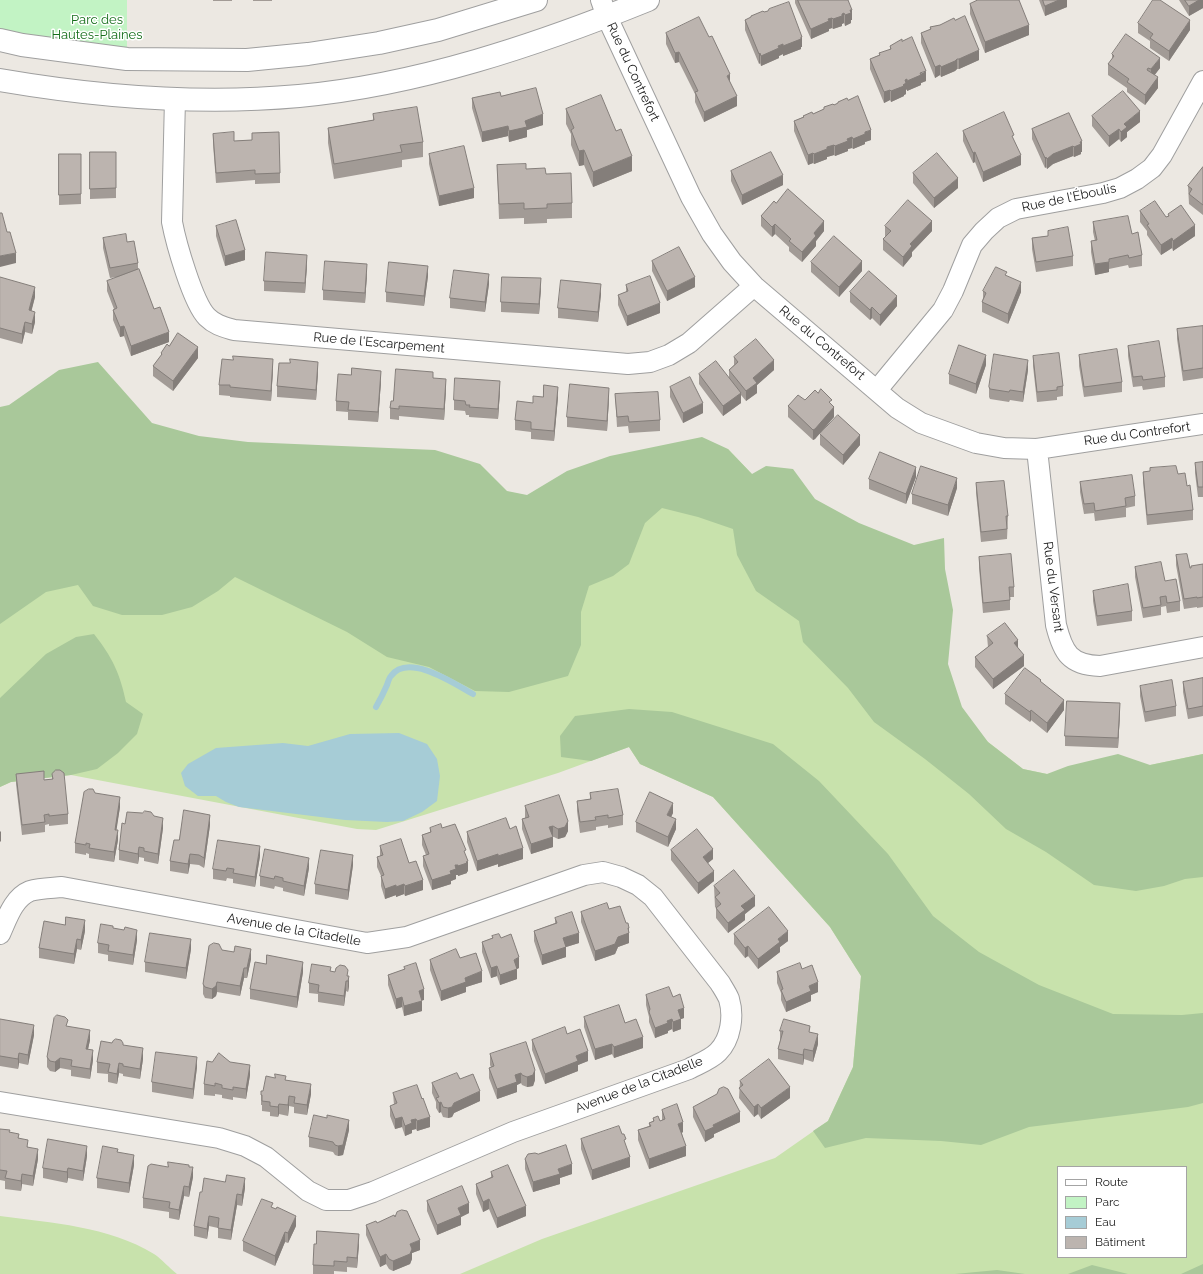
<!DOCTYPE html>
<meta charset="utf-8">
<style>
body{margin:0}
#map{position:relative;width:1203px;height:1274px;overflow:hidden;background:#ece8e2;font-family:Raleway,sans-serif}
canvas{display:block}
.legend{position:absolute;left:1057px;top:1166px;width:130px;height:92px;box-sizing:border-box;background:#fff;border:1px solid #a4a4a4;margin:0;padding:5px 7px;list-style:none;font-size:12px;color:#1b1b1b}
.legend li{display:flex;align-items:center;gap:8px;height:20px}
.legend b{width:20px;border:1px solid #a4a4a4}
</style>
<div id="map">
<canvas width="1203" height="1274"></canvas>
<ul class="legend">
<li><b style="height:5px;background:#fff"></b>Route</li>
<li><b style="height:11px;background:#c2f3c4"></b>Parc</li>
<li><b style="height:11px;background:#a6ccd6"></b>Eau</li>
<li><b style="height:11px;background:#bcb4af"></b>Bâtiment</li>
</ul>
</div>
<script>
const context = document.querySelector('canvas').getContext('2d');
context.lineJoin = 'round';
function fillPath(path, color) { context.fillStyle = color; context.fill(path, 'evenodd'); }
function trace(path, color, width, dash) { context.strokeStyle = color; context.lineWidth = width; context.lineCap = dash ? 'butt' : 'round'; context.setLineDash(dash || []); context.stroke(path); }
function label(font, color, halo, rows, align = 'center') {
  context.font = font + ' Raleway,sans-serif'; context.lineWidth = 3; context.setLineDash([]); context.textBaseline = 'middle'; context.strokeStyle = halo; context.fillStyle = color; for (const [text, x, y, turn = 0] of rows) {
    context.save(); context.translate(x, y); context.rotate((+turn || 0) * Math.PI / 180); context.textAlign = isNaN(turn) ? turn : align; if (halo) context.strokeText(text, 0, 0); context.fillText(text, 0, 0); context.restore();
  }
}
const grass = new Path2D(`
 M0,419L132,420L193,443L528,505L728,449L942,674L971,725L988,742L1023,769L1047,774L1150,765L1203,754V1274H460L542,1239L775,1158L828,1121L853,1067L861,976L830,927L713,797L640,764L629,747L558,773L376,830L357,829L71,775L11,782L0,787ZM1058,1167H1186V1257H1058Z
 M0,1216C52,1223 108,1226 154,1254C162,1259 169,1268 177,1274H0Z`);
const forest = new Path2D(`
 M98,362L152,423L199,436L248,442L435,450L480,464L507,491L527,495L567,471L610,456L702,437L728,449L752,474L766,466L793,469L815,499L859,523L914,545L944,538L945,569L953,610L948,664L962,707L988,742L1023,769L1047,774L1068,766L1118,754L1150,765L1203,754V877L1185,879L1164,886L1136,891L1094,885L1046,852L1006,829L969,794L925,759L874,722L848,688L803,642L799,621L756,591L737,555L733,529L698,517L662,508L645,523L629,564L613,576L589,586L581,612V645L568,676L509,692L475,691L429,667L387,657L347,632L235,577L218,591L192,607L162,615H122L93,606L78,585L46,592L0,624V407L9,405L59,370Z
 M94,634C112,657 120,673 126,702L143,714L137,734L118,753L97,769L71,775L11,782L0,787V698L46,654L76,637Z
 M629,709L672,712L773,744L819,781L888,854L933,916L979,952L1039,985L1113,1014L1182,1015L1203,1013V1103L1188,1107L1029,1127L981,1145L941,1141L866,1138L825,1148L813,1131L828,1121L853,1067L861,976L830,927L713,797L640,764L629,747L591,761L561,757L560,736L575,716Z
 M1203,1264V1274H1181Z
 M1092,1265L1128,1274H1068Z
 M997,1270L1025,1274H954H955Z`);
const park = new Path2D(`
 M0,0H127V59L0,40Z`);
const water = new Path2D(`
 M399,733L427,744L437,759L440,776L437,801L422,812L403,821L387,822L345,820L239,807L226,802L216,796H198L185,786L181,773L188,764L216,748L283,743L308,746L350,734Z`);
const stream = new Path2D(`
 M376,707C380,700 384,692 387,685C388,682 389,678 391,676C408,652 455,684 473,694`);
const minor = new Path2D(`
 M601,0L607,17L691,197L712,234L732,262L754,286L897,408L921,423L976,443L1004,448L1037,449L1203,424
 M175,99L172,222C176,243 193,303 207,317C215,325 224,327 234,330L628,364L650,362L669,355L689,343L754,286
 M877,390L943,310L953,291L972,245L984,231L998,218L1016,209L1103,193L1120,188L1137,179L1152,168L1162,155L1203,81
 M1037,449L1056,625C1063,653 1070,665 1100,666L1203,647
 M0,934C7,919 13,898 30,891C40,888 52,888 62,887L367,943L407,937L584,875L603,872L621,877L638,885L653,897L720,983C723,988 727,994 729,999C734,1016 731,1039 718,1052C710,1060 698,1064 689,1069L513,1132L373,1192L349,1200H326L308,1191L266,1157L245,1146L219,1138L0,1102`);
const tertiary = new Path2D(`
 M0,40L22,45L127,59L247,60L308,54L379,43L438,30L536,0
 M0,80C99,97 199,105 299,96C418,85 537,45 648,0`);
const wall = new Path2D(`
 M213,0H232V1H213Z
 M253,0H272V1H253Z
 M795,0H848L852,20H851V23L845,26L844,23L842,24V26L833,29L832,28L829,29V31L811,39L795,3Z
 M977,0H1019L1029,35L985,53L970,14V4L977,1Z
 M1039,0H1067V7L1045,16Z
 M1179,0H1203V8L1189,16Z
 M764,12L802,47H801V49L783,56V54L779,56V58L761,66L760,63L759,64L745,30V20L751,18V16Z
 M955,20L979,60L959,69H957L955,71L941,77L940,75L935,78L921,43V33L930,30V27L940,25Z
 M1138,23L1190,30L1169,61L1150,48V41L1138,33Z
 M666,33L730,82L737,106L704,122L695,102V94L679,62L675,63L666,44Z
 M902,41L926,81L921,83V85L907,91V89L906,90V94L904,95V96L891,102L890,100L884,103L870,69V59L879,55V53L890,50V46Z
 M1112,54L1160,68L1154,75L1158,88L1145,105L1127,92V88L1108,75V64L1112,60Z
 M501,96L543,125L527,130V137L509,142L508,136L482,142L472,108V98Z
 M848,100L871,140L865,142V144L853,149L852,148L848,149V151L835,156L834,155L827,157V159L814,164L813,163L808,165L794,131V121L803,117V116L813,114L824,109V107L834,105L838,104V102Z
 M566,109L632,171L593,187L584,165L579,166L571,145V134L566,124Z
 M1069,113L1082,152H1081V154L1074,157L1073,156L1053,164L1047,169L1046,167L1045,168L1032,139V129Z
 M373,114L423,142V157L402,160V167L334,179L328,143V128L373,120Z
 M1092,116L1140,122L1127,132V137L1121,142L1119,139L1109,147L1092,126Z
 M963,131L1021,165L983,182L975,162L973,163L963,141Z
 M252,133L280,173V183L255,184V180L216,183L213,144V134L234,141L252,140Z
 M90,152H116V198L90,199Z
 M59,154H81V204L59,205Z
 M429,154L474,198L439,206L429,164Z
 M497,165L526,169L546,174L572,203V218L547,219V223L524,224V218L499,219Z
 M1203,167V215L1189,204L1188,186Z
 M731,171L783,185L742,205L731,181Z
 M913,173L958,188L934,208L913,183Z
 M776,203L824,231L816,241V246L802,262L789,251V247L775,234L772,237L761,226V216Z
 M1140,211L1166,217L1168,216V214L1195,236L1173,251L1172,248L1161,255L1147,235V231L1140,222Z
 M1093,222L1132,234L1142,255V266L1129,268L1128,265L1109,269V272L1095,275L1091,252V241H1095L1093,232Z
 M216,226L245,260L225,266L216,236Z
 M885,226L932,231L912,252V256L903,267L883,250V239L886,237L885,236Z
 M1048,231L1073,256V266L1036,272L1032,249V238L1048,236Z
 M103,238L127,242L138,263V269L154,309L169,342L131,356L124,336L120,337L113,320V310L114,309L107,291V281L117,277L110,278L103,248Z
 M652,261L695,287L667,301L652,271Z
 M811,262L862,271L839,297L811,272Z
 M307,265L305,293L264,291V281Z
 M367,274L365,303L323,300V290Z
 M428,276L424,306L386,302V292Z
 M1007,276L1021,292L1008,324L982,312V302L983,298V291Z
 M0,277L35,297L31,311L35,322L32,334L25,332L22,344L0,338Z
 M489,284L485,312L450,308V298Z
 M626,285L660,313L627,326L618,305V295L626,292Z
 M541,288L539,314L501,312V302Z
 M850,292L897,306L880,326L872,318L870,320L850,302Z
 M601,294L598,322L558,318V308Z
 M1203,326V378L1183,381L1177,339V329Z
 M169,346L198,358L173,391L153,376V366L161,356V353Z
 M1128,346L1165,377V387L1143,390L1142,386L1133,387L1128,356Z
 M1079,355L1122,382V392L1084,397L1079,366Z
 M1033,356L1063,386V396L1057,397V400L1037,402L1033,366Z
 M734,357L774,370L757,385V393L746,401L741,395V403L723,416L699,384V374L729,377V370L734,365Z
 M986,365L976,394L949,384V374Z
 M273,369L271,401L230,397V396L219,395V385Z
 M1028,370L1023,402L1010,400L1009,402L990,399L989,397V387Z
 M318,372L316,400L277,397V386Z
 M433,378L446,389L444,420L399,416V420L390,419V408L393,401Z
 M381,381L378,422L348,420V412L336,411V401Z
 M670,387L703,413L683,423L670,397Z
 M500,391L498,419L469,417V415H466L465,411L454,410V400Z
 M615,394L660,420V431L629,433L628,426L617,427Z
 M543,397H558L554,441L531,439V432L515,430V420L533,403Z
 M609,398L607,431L567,427V417Z
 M805,400L832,405L834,417L815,439L813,440L788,417V406Z
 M820,434L860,445L843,465L820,445Z
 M1203,462V497H1198L1195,473V463Z
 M1150,468L1178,474L1187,486L1193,510V520L1147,525L1143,482V472L1150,471Z
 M916,477L906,504L869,489V479Z
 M1080,482L1135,496V506L1126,508V517L1095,521L1094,513L1084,514L1080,492Z
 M976,483L1008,516L1007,539L981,542L976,493Z
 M957,488L948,516L912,504V494Z
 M1176,555L1190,568L1203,564V607L1197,608V607L1184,609L1176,565Z
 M979,557L1014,587V597H1010V610L983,613L979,568Z
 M1135,567L1165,581L1180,601V611L1167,613L1166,606L1161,607V615L1143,618L1135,577Z
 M1093,591L1132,611V621L1097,626L1093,601Z
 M987,636L1018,649L1024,666L993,689L975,667V657L988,647Z
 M1203,678V716L1188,719L1183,692V682Z
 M1041,682L1064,710L1047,733L1031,720L1030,722L1005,704V694Z
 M1140,686L1176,706V716L1145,722L1140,696Z
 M1120,713L1118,748L1065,746V736Z
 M16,774L44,780L52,779V774L68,814V824L49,826V824L45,825V832L22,835L16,784Z
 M95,793L120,807L116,830L118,840L114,862L89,858V854L86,853V855L75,853V843Z
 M590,793L623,815V825L608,828V825L596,827V830L580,833L577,811V801L590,799Z
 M525,806L568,831L565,837L558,839L552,836L553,847L531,854L522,829V819L525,818Z
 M142,813L163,828L158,864L144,861V858L139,857L138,864L119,860V850L125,824Z
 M673,813L671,817L676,829L668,847L636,832V822Z
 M210,825L204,868L199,865L190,864L188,874L170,871V861L179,840Z
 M430,828H442L466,856L468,871L467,872V873L458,876V875H456V879L451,881V884L432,890L423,866V856L426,855L422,845V835L430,832Z
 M510,829L523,859L498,867V864L477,871L467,842V832Z
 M380,846L409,863L423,890L405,896L404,894L396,897V895L385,899L381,886V876L377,867V857L380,856Z
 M671,850L713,859L708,863L714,881L698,894L671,860Z
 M260,856L255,887L233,883V879L227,878L226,881L213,879V869Z
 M353,865L348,900L315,894V884Z
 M309,868L304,896L283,891V888L275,886L274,889L260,886V876Z
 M714,886L755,906L745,914V920L728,933L716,918V908L715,907Z
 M609,909L626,923L629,928V943L618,947L615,954L595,961L581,922V912Z
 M555,918L579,943L566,947V957L542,965L534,941V931L555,923Z
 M113,928L137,940L133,965L108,961V955L98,953V943Z
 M85,931L81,950L77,949L74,964L39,958V948Z
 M734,934L788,941L780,947V952L758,969L748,956L745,958L734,944Z
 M492,936L501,938L519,968L517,969V979L500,985L497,976L491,978L482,952V942L492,938Z
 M191,949L186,979L145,972V962Z
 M222,950L251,959L247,978H244L240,996L217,992L216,996L212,999L205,998L203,994V984Z
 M460,958L482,982L466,987V992L441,1001L430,970V960Z
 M404,967L424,1000H421L422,1011L404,1016L402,1007L396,1009L388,985V975L404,970Z
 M802,969L818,992L811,995V1001L786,1012L781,1000V993L777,983V972Z
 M331,971L348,976L349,986L348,992L346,991L344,1006L318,1002V994L309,993V983Z
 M303,972L297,1008L250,999V989Z
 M646,995L673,997L684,1018L681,1019V1029L673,1032L672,1029L668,1031V1033L655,1038L649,1022V1017L646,1005Z
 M584,1017L625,1023L643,1048L614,1058L612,1054L595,1060L584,1027Z
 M0,1019L34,1035L28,1065L19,1063L18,1069L0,1066Z
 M68,1026L90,1040L88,1049L93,1060L90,1079L71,1076V1070L60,1068L55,1072L50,1071L47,1067V1057Z
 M780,1031L810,1032L818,1044L813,1062L804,1059L803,1065L778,1059V1049L780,1041Z
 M567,1034L588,1061L578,1065V1071L545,1084L532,1050V1040Z
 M123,1045L143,1059L140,1079L123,1076V1074L119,1073L117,1084L108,1082V1074L97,1073V1062Z
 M490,1054L535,1080L533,1086L527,1087L522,1085L521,1083L517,1085V1092L497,1099L489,1078V1068L491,1067L490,1065Z
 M212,1062H230L250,1075L246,1099L233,1097V1100L222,1098V1095L215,1094V1096L204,1095V1084Z
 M197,1067L193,1099L152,1092V1082Z
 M460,1079L480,1101L454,1113L452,1117L448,1118L443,1117L441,1112L439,1113L436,1108V1102L432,1093V1083Z
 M286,1080L311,1094L307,1115L294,1113V1107L289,1106L288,1116L279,1114L278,1117L270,1116V1112L262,1111V1105H261V1095L263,1091Z
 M740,1081L790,1098L761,1119L758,1114L754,1117L739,1098Z
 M393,1093L430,1127L417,1131L416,1129L412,1130V1133L405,1136L402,1127L395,1129L390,1116V1106L394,1105Z
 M693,1107L740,1122L714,1134V1137L705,1142L693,1117Z
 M662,1110L683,1132L682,1133L686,1156L649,1169L638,1140V1130L649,1126V1123L653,1121V1118L660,1121L662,1120Z
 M0,1129L10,1132L19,1138L28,1147L38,1159L33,1186L22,1184L21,1191L5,1189V1181L0,1180Z
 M349,1130L343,1155L338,1156L335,1155L333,1152L309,1147V1137Z
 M581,1139L630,1167L592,1180L581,1149Z
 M118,1152L134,1165L129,1193L97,1188V1178Z
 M87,1156L83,1181L68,1178L67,1183L43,1178V1168Z
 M525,1159L572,1174L560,1178V1184L533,1192L525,1169Z
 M168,1167H189L193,1177L189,1197L184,1196L179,1220L169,1218V1212L143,1208V1198Z
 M491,1172L526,1216L497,1228L489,1209L483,1212L476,1194V1184L491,1177Z
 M245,1188L242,1206L237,1205L231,1240L218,1238V1228L209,1226L207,1239L194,1236V1226L202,1192Z
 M427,1201L469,1213L461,1217V1225L437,1235L427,1211Z
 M273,1208L296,1226L288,1243L285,1242L275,1266L243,1251V1241Z
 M366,1225L420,1250L412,1253V1259L410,1264L393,1271L389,1269L386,1264L380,1267L366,1235Z
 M316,1244H359L357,1268L347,1267V1272L334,1271V1274H313V1265Z`);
const shadedWall = new Path2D(`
 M1059,0H1067V7L1045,16V6Z
 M1199,0H1203V8L1189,16V6Z
 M850,10H852V20H851V23L845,26V15Z
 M844,13V23L842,24V26L833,29V19L842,14Z
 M832,18V28L829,29V31L811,39V29L828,19Z
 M1190,20V30L1169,61V51Z
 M1029,25V35L985,53V42Z
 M802,37V47H801V49L783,56V46Z
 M783,44V54L779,56V58L761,66V56Z
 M979,50V60L959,69V59Z
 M679,52V62L675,63V53Z
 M760,53V63L759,64V54Z
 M1160,58V68L1151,80V69Z
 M957,59V69L955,71L941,77V67Z
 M940,65V75L935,78V67Z
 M926,71V81L921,83V85L907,91V81Z
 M730,74V84L727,76Z
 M1158,77V88L1145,105V95Z
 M907,79V89L906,90V94L904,95V96L891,102V91L905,80Z
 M890,90V100L884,103V92Z
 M737,96V106L704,122V112Z
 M1140,111V122L1127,132V137L1121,142V132L1124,124Z
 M543,114V125L527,130V137L509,142V131L525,121Z
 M508,126V136L482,142V132Z
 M1119,129V139L1109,147V136Z
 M871,130V140L865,142V144L853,149V139L865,132Z
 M852,137V148L848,149V151L835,156V146L847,139Z
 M1082,141V152H1081V154L1074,157V147Z
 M834,145V155L827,157V159L814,164V154L827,147Z
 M1073,146V156L1053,164L1047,169V159L1053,154Z
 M584,150V165L579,166V151Z
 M975,152V162L973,163V153Z
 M813,153V163L808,165V155Z
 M1021,155V165L983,182V172Z
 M632,156V171L593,187V172Z
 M1046,157V167L1045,168V158Z
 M783,175V185L742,205V195Z
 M958,178V188L934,208V198Z
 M474,188V198L439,206V196Z
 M824,221V231L816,241V246L802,262V252L814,233Z
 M932,221V231L912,252V256L903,267V257L910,244Z
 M775,224V234L772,237V227Z
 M1195,225V236L1173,251V241Z
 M1172,238V248L1161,255V245Z
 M245,250V260L225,266V256Z
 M16,253V263L0,267V256Z
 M307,255V265L305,293V283Z
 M862,261V271L839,297V287Z
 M1109,262V272L1095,275V264Z
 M367,264V274L365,303V293Z
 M428,266V276L424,306V296Z
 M489,274V284L485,312V302Z
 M695,277V287L667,301V291Z
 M541,278V288L539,314V304Z
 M1021,282V292L1008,324V314Z
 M601,284V294L598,322V312Z
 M35,287V297L29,321V310Z
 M897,296V306L880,326V315Z
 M660,303V313L627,326V316Z
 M872,307V318L870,320V310Z
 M35,312V322L32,334V324Z
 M25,322V332L22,344V334Z
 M124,326V336L120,337V327Z
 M169,332V342L131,356V346Z
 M198,347V358L173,391V381Z
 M986,355V365L976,394V384Z
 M273,359V369L271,401V391Z
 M774,360V370L757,385V393L746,401V391L753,378Z
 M1028,360V370L1023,402V392Z
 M318,362V372L316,400V390Z
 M381,371V381L378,422V412Z
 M446,379V389L444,420V409Z
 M500,381V391L498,419V409Z
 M558,387V397L554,441V431Z
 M609,388V398L607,431V421Z
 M741,393V403L723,416V406Z
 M703,403V413L683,423V413Z
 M834,407V417L815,439L813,440V430Z
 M860,435V445L843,465V455Z
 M916,467V477L906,504V494Z
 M957,478V488L948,516V505Z
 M1018,640V650L1014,643Z
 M1024,655V666L993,689V679Z
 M1064,700V710L1047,733V723Z
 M1120,703V713L1118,748V738Z
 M1031,710V720L1030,722V712Z
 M120,797V807L115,840V830Z
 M673,803V813L667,825V815Z
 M210,815V825L204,868V858Z
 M163,818V828L158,864V854Z
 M676,819V829L668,847V837Z
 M568,821V831L565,837L558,839V829Z
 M553,826V836L549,837V827Z
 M118,830V840L114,862V852Z
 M1,831V841L0,842V832Z
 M553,837V847L531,854V844Z
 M260,846V856L255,887V877Z
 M139,847V857L138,864V854Z
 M523,848V859L498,867V856Z
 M713,849V859L703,867V857Z
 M190,854V864L188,874V864Z
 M498,854V864L477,871V861Z
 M353,855V865L348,900V890Z
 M309,858V868L304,896V886Z
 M468,861V871L467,872V873L458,876V866Z
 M455,865H458V875H456V879L451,881V884L432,890V880L450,871Z
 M714,871V881L698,894V883Z
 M423,880V890L405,896V886Z
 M404,884V894L396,897V887Z
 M396,885V895L385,899V889Z
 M755,896V906L745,914V920L728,933V923L741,906Z
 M85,920V931L81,950V940Z
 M628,928H629V943L618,947L615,954L595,961V951L618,937Z
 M137,930V940L133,965V955Z
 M788,931V941L780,947V952L758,969V959L778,939Z
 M579,933V943L566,947V957L542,965V955L563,938Z
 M77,939V949L74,964V954Z
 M191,939V949L186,979V968Z
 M748,946V956L745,958V948Z
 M251,949V959L247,978V968Z
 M519,957V968L514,970V960Z
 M303,962V972L297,1008V997Z
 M497,966V976L491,978V968Z
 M244,968V978L240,996V986Z
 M517,969V979L500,985V975Z
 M482,971V982L466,987V992L441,1001V991L465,978Z
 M349,976V986L348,992V981Z
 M346,981V991L344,1006V996Z
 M217,982V992L216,996L212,999V989Z
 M818,982V992L811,995V1001L786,1012V1002L809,986Z
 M424,989V1000L419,1001V991Z
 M402,997V1007L396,1009V999Z
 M422,1001V1011L404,1016V1006Z
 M684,1008V1018L681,1019V1029L673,1032V1022L678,1010Z
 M672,1019V1029L668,1031V1033L655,1038V1028L667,1021Z
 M34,1025V1035L28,1065V1055Z
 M90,1030V1040L86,1059V1049Z
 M818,1034V1044L813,1062V1051Z
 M643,1037V1048L614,1058V1047Z
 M612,1044V1054L595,1060V1049Z
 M143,1048V1059L140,1079V1069Z
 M804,1049V1059L803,1065V1055Z
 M93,1050V1060L90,1079V1069Z
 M588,1051V1061L578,1065V1071L545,1084V1074L576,1056Z
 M19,1053V1063L18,1069V1059Z
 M197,1057V1067L193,1099V1089Z
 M60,1058V1068L55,1072V1062Z
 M119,1063V1073L117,1084V1074Z
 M250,1065V1075L246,1099V1089Z
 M535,1070V1080L533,1086L527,1087V1077Z
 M521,1073V1083L517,1085V1092L497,1099V1089L515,1075Z
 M311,1084V1094L307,1115V1105Z
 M790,1087V1098L761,1119V1108Z
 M480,1091V1101L454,1113L452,1117L448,1118V1108L454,1103Z
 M289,1096V1106L288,1116V1105Z
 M441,1102V1112L439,1113V1103Z
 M279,1104V1114L278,1117V1107Z
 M758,1104V1114L754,1117V1107Z
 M740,1112V1122L714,1134V1137L705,1142V1131L713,1125Z
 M402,1117V1127L395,1129V1119Z
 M430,1117V1127L417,1131V1121Z
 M416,1119V1129L412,1130V1133L405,1136V1126L411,1120Z
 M349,1120V1130L343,1155L338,1156V1146Z
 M683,1122V1132L678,1134V1124Z
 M87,1146V1156L83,1181V1171Z
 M686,1146V1156L649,1169V1159Z
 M38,1149V1159L33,1186V1176Z
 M134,1155V1165L129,1193V1183Z
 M630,1157V1167L592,1180V1170Z
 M572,1164V1174L560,1178V1184L533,1192V1182L558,1169Z
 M193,1167V1177L189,1197V1187Z
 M68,1168V1178L67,1183V1172Z
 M22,1174V1184L21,1191V1181Z
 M245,1178V1188L242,1206V1195Z
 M184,1186V1196L179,1220V1210Z
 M237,1194V1205L231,1240V1230Z
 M489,1199V1209L483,1212V1202Z
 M469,1203V1213L461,1217V1225L437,1235V1225L458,1208Z
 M526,1206V1216L497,1228V1218Z
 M209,1216V1226L207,1239V1229Z
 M296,1216V1226L288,1243V1233Z
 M285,1232V1242L275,1266V1256Z
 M359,1234V1244L357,1268V1258Z
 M420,1240V1250L412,1253V1259L410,1264L393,1271V1261L410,1244Z
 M386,1254V1264L380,1267V1257Z`);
const building = new Path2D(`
 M798,0H848L852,10H850L851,13L845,15L844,13L842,14V16L833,19L832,18L828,19L829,21L811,29Z
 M978,0H1019L1029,25L985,42L970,4Z
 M1043,0H1059L1045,6Z
 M1153,0H1160L1190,20L1169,51L1150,38L1153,34L1138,23Z
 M1185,0H1199L1189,6Z
 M789,2L802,37H801V39L783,46V44L778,46L779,48L761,56L760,53L759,54L745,20L751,17V16L763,11L764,12L768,11L769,9Z
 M965,16L979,50L959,59H957L955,61L941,67L940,65L935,67L921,33L931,29L930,27L940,25L954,18L955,20Z
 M699,17L709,37L712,36L730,74L727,76L737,96L704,112L695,92L698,91L679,52L675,53L666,33Z
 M1126,34L1160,58L1151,69L1148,68L1147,70L1158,77L1145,95L1127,82L1129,79L1108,64L1114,56L1112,54Z
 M912,37L926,71L920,73L921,75L907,81V79L905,80L906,83L903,85L904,86L891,91L890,90L884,92L870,59L880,55L879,53L891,49L890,46L902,39V41Z
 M536,88L543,114L525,121L527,127L509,131L508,126L482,132L472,98L500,92L501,96Z
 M1123,91L1140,111L1124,124L1127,127L1121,132L1119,129L1109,136L1092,116Z
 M601,95L616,131L621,129L632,156L593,172L584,150L579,151L571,130L574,128L566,109Z
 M858,96L871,130L865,132V134L853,139L852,137L847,139L848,141L835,146L834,145L827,147V149L814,154L813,153L808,155L794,121L804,117L803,116L812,112L813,114L824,109V107L833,104L834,105L838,103V102L847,98L848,100Z
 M417,107L423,142L400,145L402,152L334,164L328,128L374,120L373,114Z
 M1004,112L1014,135L1012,136L1021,155L983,172L975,152L973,153L963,131Z
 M1069,113L1082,141L1080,142L1081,144L1074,147L1073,146L1053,154L1047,159L1046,157L1045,158L1032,129Z
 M234,132V141L252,140V133L279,132L280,173L255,174V170L216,173L213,134Z
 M464,146L474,188L439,196L429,154Z
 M90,152H116V188L90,189Z
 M771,152L783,175L742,195L731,171Z
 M937,153L958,178L934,198L913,173Z
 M59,154H81V194L59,195Z
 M526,164V169L545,168L546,174L571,173L572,203L547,204V208L524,209V203L499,204L497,165Z
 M1203,167V205L1189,194L1192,189L1188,186Z
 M788,189L824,221L814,233L816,236L802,252L789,241L791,239L775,224L772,227L761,216L774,201L776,203Z
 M908,200L932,221L910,244L912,246L903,257L883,239L891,231L885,226Z
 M1155,201L1166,217L1169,216L1168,214L1181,205L1195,225L1173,241L1172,238L1161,245L1147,225L1149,224L1140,211Z
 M0,213H2L7,232H10L16,253L0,256Z
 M1128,216L1132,234L1138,232L1142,255L1129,258L1128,255L1109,259V262L1095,264L1091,241L1097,240L1093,222Z
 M236,220L245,250L225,256L216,226Z
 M1068,227L1073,256L1036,262L1032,238L1048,236V231Z
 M126,234L127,242L134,241L138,263L110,268L103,238Z
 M834,236L862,261L839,287L811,262Z
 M679,247L695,277L667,291L652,261Z
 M266,252L307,255L305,283L264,281Z
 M325,261L367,264L365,293L323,290Z
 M389,262L428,266L424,296L386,292Z
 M996,267L1007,272L1005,275L1021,282L1008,314L982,302L986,293L983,291Z
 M139,269L154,309L160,307L169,332L131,346L124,326L120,327L113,310L117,308L107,281Z
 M454,270L489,274L485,302L450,298Z
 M869,271L897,296L880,315L872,307L870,310L850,292Z
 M650,276L660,303L627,316L618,295L628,291L626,285Z
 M0,277L35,287L29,310L35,312L32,324L25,322L22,334L0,328Z
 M502,277L541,278L539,304L501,302Z
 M561,280L601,284L598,312L558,308Z
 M1203,326V368L1183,371L1177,329Z
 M178,333L198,347L173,381L153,366L162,354L161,353L167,344L169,346Z
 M756,339L774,360L753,378L757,383L746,391L729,370L738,362L734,357Z
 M1159,341L1165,377L1143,380L1142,376L1133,377L1128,346Z
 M959,345L986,355L976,384L949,374Z
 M1117,349L1122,382L1084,387L1079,355Z
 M1059,353L1063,386L1057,387V390L1037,392L1033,356Z
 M994,354L1028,360L1023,392L1010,390L1009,392L990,389L989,387Z
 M233,356L273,359L271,391L230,387V385H219L222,359L233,360Z
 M290,359L318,362L316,390L277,386L279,363H290Z
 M716,361L741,393L723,406L699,374Z
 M352,368L381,371L378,412L348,410L349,402L336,401L338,374L351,375Z
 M396,369L433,372V378L446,379L444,409L399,406V409L390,408L391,401H393Z
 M690,377L703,403L683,413L670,387Z
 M455,378L500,381L498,409L469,407L470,405H466L465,401L454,400Z
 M570,384L609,388L607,421L567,417Z
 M544,385L558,387L554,431L531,429V422L515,420L517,401L533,403V396L543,397Z
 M821,389L832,400L829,402L834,407L815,429L813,430L788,406L798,395L805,400L815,390L818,393Z
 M658,392L660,420L629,422L628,416L617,417L615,394Z
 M838,415L860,435L843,455L820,434Z
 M880,452L916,467L906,494L869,479Z
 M1203,462V487H1198L1195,463Z
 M921,466L957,478L948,505L912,494Z
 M1176,466L1178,474L1185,473L1187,486L1190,485L1193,510L1147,515L1143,472L1150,471V468Z
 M1132,475L1135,496L1125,498L1126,506L1095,511L1094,503L1084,504L1080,482Z
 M1004,481L1008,516H1006L1007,529L981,532L976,483Z
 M1011,554L1014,587H1009L1010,600L983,603L979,557Z
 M1187,554L1190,568H1191V566L1203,564V597L1197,598V597L1184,599L1176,555Z
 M1161,562L1165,581L1176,579L1180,601L1167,603L1166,596L1160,597L1161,605L1143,608L1135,567Z
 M1128,584L1132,611L1097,616L1093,591Z
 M1005,623L1018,640L1014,643L1024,655L993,679L975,657L993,643L987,636Z
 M1025,668L1041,680L1040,681L1064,700L1047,723L1031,710L1030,712L1005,694Z
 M1203,678V706L1188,709L1183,682Z
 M1172,680L1176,706L1145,712L1140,686Z
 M1067,701L1120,703L1118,738L1065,736Z
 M56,770H60L64,773L68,814L49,816V814L44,815L45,822L22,825L16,774L44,771V780L53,779L52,774Z
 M89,789H93L95,793L120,797L115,830H118L114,852L89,848L90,844L86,843V845L75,843L84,792Z
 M618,789L623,815L608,818V815L595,817L596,820L580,822L577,801L591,799L590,793Z
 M650,792L673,803L667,815L676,819L668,837L636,822Z
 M559,795L568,821L565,827L558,829L553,826L549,827L553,837L531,844L522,819L529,817L525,806Z
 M184,810L210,815L204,858L199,855L190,854L188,864L170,861L174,840H179Z
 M145,811L151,812L154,816L163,818L158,854L144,851V848L139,847L138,854L119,850L122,823L125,824L127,812L142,813Z
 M506,818L510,829L516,826L523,848L498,856V854L477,861L467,832Z
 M441,824L442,828L455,824L466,850L464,851L468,861L466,862L467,863L458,866V865H455L456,869L450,871L451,874L432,880L423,856L429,854L422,835L431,832L430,828Z
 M697,829L713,849L703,857L714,871L698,883L671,850Z
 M401,839L409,863L416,861L423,880L405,886L404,884L396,887V885L385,889L381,876L384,875L377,857L383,855L380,846Z
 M218,840L260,846L255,877L233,873L234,869L227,868L226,871L213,869Z
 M265,849L309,858L304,886L283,881V878L275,876L274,879L260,876Z
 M321,850L353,855L348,890L315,884Z
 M734,870L755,896L741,906L745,910L728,923L716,908L721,904L715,897L720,893L714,886Z
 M607,903L609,909L620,906L626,923H628L629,928H628L629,933L618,937L615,944L595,951L581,912Z
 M769,907L788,931L778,939L780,942L758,959L748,946L745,948L734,934Z
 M572,912L579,933L563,938L566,947L542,955L534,931L557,923L555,918Z
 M66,917L85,920L81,940L77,939L74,954L39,948L44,921L65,925Z
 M101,924L113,926V928L124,930L125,927L137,930L133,955L108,951L109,945L98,943Z
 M150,933L191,939L186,968L145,962Z
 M499,934L501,938L511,934L519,957L514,960L517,969L500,975L497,966L491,968L482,942L493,938L492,936Z
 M214,943L219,944L222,950L234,952L235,946L251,949L247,968H244L240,986L217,982L216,986L212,989L205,987L203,984L209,946Z
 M456,949L460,958L476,953L482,971L465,978L466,982L441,991L430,960Z
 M267,955L303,962L297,997L250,989L255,962L266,964Z
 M416,963L424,989L419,991L422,1001L404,1006L402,997L396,999L388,975L405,969L404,967Z
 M800,963L802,969L812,965L818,982L809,986L811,991L786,1002L781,990L783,989L777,972Z
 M312,964L331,967L330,971L335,972L336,968L340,965L345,966L348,970L347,976H349L348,981H346L344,996L318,992L319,985L309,983Z
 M669,987L673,997L680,994L684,1008L678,1010L681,1019L673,1022L672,1019L667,1021L668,1023L655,1028L649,1012L650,1009L646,995Z
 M619,1005L625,1023L636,1019L643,1037L614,1047L612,1044L595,1049L584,1017Z
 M57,1015L65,1017L68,1020L66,1026L90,1030L86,1049L93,1050L90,1069L71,1066L72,1060L60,1058L55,1062L50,1061L47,1057L54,1018Z
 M0,1019L34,1025L28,1055L19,1053L18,1059L0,1056Z
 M784,1019L810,1026L809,1032L818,1034L813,1051L804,1049L803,1055L778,1049L783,1031H780Z
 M565,1027L567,1034L580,1029L588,1051L576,1056L578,1061L545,1074L532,1040Z
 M116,1039L121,1040L123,1043V1045L143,1048L140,1069L123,1066V1064L119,1063L117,1074L108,1072L110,1064L97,1062L101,1041L112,1043L113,1041Z
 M526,1042L535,1070L533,1075L527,1077L522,1075L521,1073L515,1075L517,1082L497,1089L489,1068L494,1066L490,1054Z
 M156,1052L197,1057L193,1089L152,1082Z
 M219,1053L230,1062L250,1065L246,1089L233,1087V1090L222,1088V1085L215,1083V1086L204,1084L207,1061L212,1062Z
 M769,1059L790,1087L761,1108L758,1104L754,1107L739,1088L743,1085L740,1081Z
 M457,1073L460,1079L473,1074L480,1091L454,1103L452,1107L448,1108L443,1107L441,1102L439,1103L436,1098L439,1097L432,1083Z
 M275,1074L286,1076L285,1080L311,1084L307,1105L294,1103L295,1097L289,1096L288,1105L279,1104L278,1107L270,1106V1102L262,1101V1095H261V1091H263L266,1076L275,1078Z
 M417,1085L422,1099L423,1098L430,1117L417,1121L416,1119L411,1120L412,1123L405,1126L402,1117L395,1119L390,1106L397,1103L393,1093Z
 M724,1087L728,1089L740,1112L713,1125L714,1127L705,1131L693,1107L717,1094L719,1089Z
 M677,1104L683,1122L678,1124L686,1146L649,1159L638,1130L651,1126L649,1123L654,1121L653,1118L658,1116L660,1121L665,1119L662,1110Z
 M314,1115L327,1118V1115L349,1120L343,1145L338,1146L335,1145L333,1142L309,1137Z
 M619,1126L622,1134H624L626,1139L624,1140L630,1157L592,1170L581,1139Z
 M0,1129L10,1130L9,1132L19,1134L18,1138L28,1140L27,1147L38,1149L33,1176L22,1174L21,1181L5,1178L7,1171L0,1170Z
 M48,1139L87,1146L83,1171L68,1168L67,1172L43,1168Z
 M566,1145L572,1164L558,1169L560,1174L533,1182L525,1159L528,1154L535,1153L538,1154Z
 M103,1146L118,1149L117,1152L134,1155L129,1183L97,1178Z
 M168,1162L189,1165V1167H193L189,1187L184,1186L179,1210L169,1208L170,1202L143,1198L148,1166L151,1164L168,1167Z
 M508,1165L526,1206L497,1218L489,1199L483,1202L476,1184L493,1177L491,1172Z
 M227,1175L245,1178L242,1195L237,1194L231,1230L218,1228L219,1218L209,1216L207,1229L194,1226L200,1192H202L204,1178L225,1182Z
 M462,1186L469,1203L458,1208L461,1215L437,1225L427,1201Z
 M262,1199L273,1203L271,1207L276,1209L277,1207L296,1216L288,1233L285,1232L275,1256L243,1241Z
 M402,1210L407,1211L420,1240L410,1244L412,1249L410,1254L393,1261L389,1259L386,1254L380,1257L366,1225L376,1221L377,1223L394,1215L395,1217L397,1212Z
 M317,1231L359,1234L357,1258L347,1257V1262L334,1261V1266L313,1265L314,1244H316Z`);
const parkNames = [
 ["Parc des",97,20],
 ["Hautes-Plaines",97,35]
];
const streetNames = [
 ["Rue du Contrefort",633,72,65],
 ["Rue de l'Éboulis",1069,198,-12],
 ["Rue de l'Escarpement",379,343,5],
 ["Rue du Contrefort",822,343,40],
 ["Rue du Contrefort",1137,434,-8],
 ["Rue du Versant",1053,587,83],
 ["Avenue de la Citadelle",294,930,10],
 ["Avenue de la Citadelle",639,1085,-21]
];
fillPath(grass, '#c8e2ac');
fillPath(forest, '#a9c89a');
fillPath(park, '#c2f3c4');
fillPath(water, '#a6ccd6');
trace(stream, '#a6ccd6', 6);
trace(minor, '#9f9f9f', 22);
trace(tertiary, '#9f9f9f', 24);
trace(minor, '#fff', 20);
trace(tertiary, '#fff', 22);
fillPath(wall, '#a29b96');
fillPath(shadedWall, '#847e7a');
fillPath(building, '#bcb4af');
trace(building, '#847e7a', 1);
label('13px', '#156e1a', '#fff', parkNames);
label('13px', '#1b1b1b', '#fff', streetNames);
</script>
